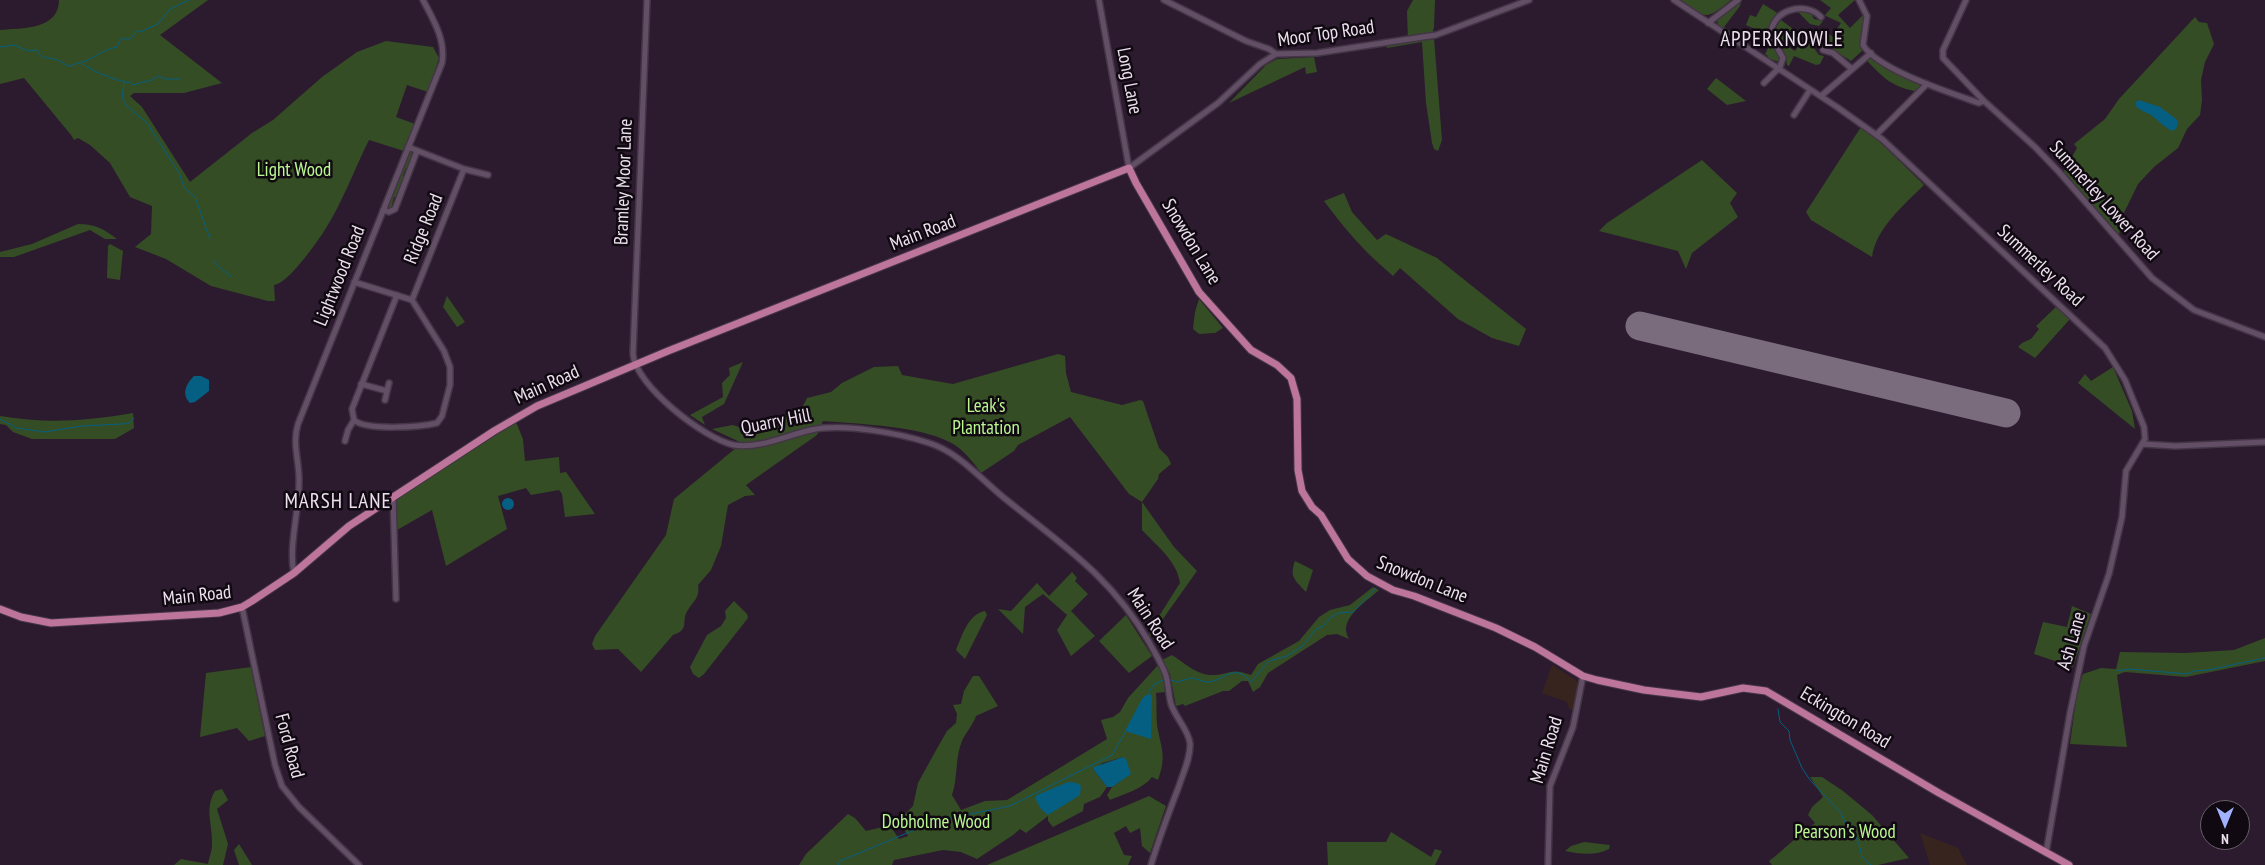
<!DOCTYPE html>
<style>
body{margin:0}
#map{position:relative;width:2265px;height:865px;overflow:hidden;background:#2c1b2f;font-family:"PT Sans Narrow",sans-serif}
canvas{display:block}
.north{position:absolute;left:2200px;top:800px;width:50px;height:50px;box-sizing:border-box;background:#100911;border:1px solid #685f69;border-radius:50%;rotate:180deg;font-size:14px;font-weight:700;line-height:20px;text-align:center;color:#ece0ee}
.north::after{content:'';display:block;margin:auto;width:18px;height:22px;background:#a1b3fd;clip-path:polygon(50% 0,100% 100%,50% 72%,0 100%)}
</style>
<div id="map">
<canvas width="2265" height="865"></canvas>
<div class="north">N</div>
</div>
<script>
const context = document.querySelector('canvas').getContext('2d');
context.lineJoin = 'round';
function fillPath(path, color) { context.fillStyle = color; context.fill(path, 'evenodd'); }
function trace(path, color, width, dash) { context.strokeStyle = color; context.lineWidth = width; context.lineCap = dash ? 'butt' : 'round'; context.setLineDash(dash || []); context.stroke(path); }
function label(font, color, halo, rows, align = 'center') {
  context.font = font + ' "PT Sans Narrow",sans-serif'; context.lineWidth = 5; context.setLineDash([]); context.textBaseline = 'middle'; context.strokeStyle = halo; context.fillStyle = color; for (const [text, x, y, turn = 0] of rows) {
    context.save(); context.translate(x, y); context.rotate((+turn || 0) * Math.PI / 180); context.textAlign = isNaN(turn) ? turn : align; if (halo) context.strokeText(text, 0, 0); context.fillText(text, 0, 0); context.restore();
  }
}
const commercial = new Path2D(`
 M1552,665L1576,680L1579,685L1575,710L1569,709L1567,702L1542,693Z
 M1920,833L1958,848L1967,865H1930Z`);
const green = new Path2D(`
 M59,0H208L160,35L222,83L184,93H134L130,96L142,107L190,182L252,133L273,120L322,77L357,52L386,41L433,47L439,58L428,92L407,85L396,117L415,124L404,151L369,140C355,168 342,203 326,228C318,241 288,284 274,285L275,301H268L211,286L166,259L135,247L151,234L152,206L130,197L110,163L90,145L78,138L74,140L71,135L24,78L0,84V30C22,28 59,30 59,0Z
 M1413,0H1435L1434,27L1431,40L1434,38L1442,140L1438,151L1434,149L1432,143L1426,103L1422,42L1387,48L1386,45L1408,41L1407,11Z
 M1680,0H1731C1705,21 1707,19 1680,0Z
 M1741,0L1740,6L1724,27L1734,34V36L1718,26L1717,20Z
 M1820,0H1855L1838,15L1850,28L1863,15C1868,26 1857,37 1863,50L1851,61L1825,45L1818,44L1814,48L1819,55L1824,56L1820,64L1816,65L1794,56L1789,66L1787,65C1786,47 1766,37 1781,20L1793,29L1784,44L1795,51L1804,39L1813,45L1821,28L1833,37L1837,32L1836,30L1841,23L1826,16L1825,15L1831,8Z
 M1763,4L1779,14L1770,24L1768,35L1746,25L1750,15L1756,17Z
 M1801,10L1810,12L1814,19L1823,21L1819,26L1810,24L1797,11Z
 M2195,17L2199,22L2207,23L2214,44L2205,62L2201,80L2202,100L2200,115L2187,129L2178,148L2154,167L2138,184L2122,217L2119,235L2063,173L2077,148L2074,144L2105,119L2119,99Z
 M1771,43L1780,55L1779,62L1767,58L1768,56L1765,54Z
 M1870,56L1921,84L1923,85L1919,92C1891,86 1887,81 1867,61Z
 M1314,57L1317,72L1306,74L1305,67L1229,103L1266,65L1277,59Z
 M1716,78L1746,101L1727,105L1707,89Z
 M1861,127L1878,140L1924,185C1904,205 1876,228 1872,257L1811,220L1806,212Z
 M410,152L414,153L409,168H406L403,175L405,178L398,197H394L392,205L393,207L392,210H387Z
 M1702,160L1737,193L1730,203L1738,217L1692,253L1686,269L1678,251L1599,231L1607,223Z
 M1344,193L1352,212L1377,240L1386,234L1437,258L1526,329L1519,346L1492,338L1458,319L1400,268L1393,276C1365,252 1346,231 1324,201Z
 M78,224C95,224 104,229 117,239H105L90,230L14,257H0V252L32,244Z
 M110,244L123,251L120,280L107,278L108,246Z
 M447,296L465,322L457,327L443,307Z
 M1199,299L1223,328L1215,333L1199,334L1193,329L1195,312Z
 M2057,306L2070,319L2035,358L2018,347L2022,343L2031,339L2039,329L2036,326Z
 M1058,354L1065,356L1066,373L1071,392L1122,405L1140,400L1143,401L1159,448L1168,457L1171,464L1159,474L1158,479L1142,502L1174,547L1197,571L1150,637L1149,632L1180,583C1177,561 1157,546 1142,530V502L1129,494L1070,417L1018,445L1014,451L981,473C973,462 966,453 955,445C926,426 858,424 823,421L817,435L746,485L755,495L745,496L728,505L721,546L711,570L698,585C700,598 694,600 688,610C680,621 691,629 673,635L641,672L618,649L595,650L592,644L595,636L666,535L674,499L742,443L712,429L733,425L750,431L802,408L807,398L831,392L842,383L874,367L898,366L902,375L953,384Z
 M743,362L724,404L702,417L705,425L690,415L723,397L722,383L730,375L729,368Z
 M2113,367L2132,411L2135,429L2078,383L2085,374L2091,381Z
 M133,413L134,428L115,439H32L13,432L6,425L0,424V416C47,424 86,421 133,413Z
 M516,422L523,439L525,461L559,457L560,473L566,472L595,514L565,517L562,494L559,490L531,495L526,488L498,496L507,529L446,566L432,510L397,530V499Z
 M1295,561L1313,570L1306,592C1295,580 1289,577 1295,561Z
 M1072,572L1077,578L1075,581L1088,594L1071,611L1095,636L1071,656L1057,630L1067,615L1043,594L1025,607L1023,634L998,609L1011,611L1037,583L1049,596Z
 M1373,587L1379,590C1365,603 1337,619 1349,639L1337,634L1327,635L1268,673L1260,687L1253,692L1248,681H1242L1229,691H1223L1185,706L1183,704L1176,706L1170,674L1162,660L1172,655C1183,662 1197,675 1211,675C1231,675 1229,667 1251,675L1258,664L1299,641L1319,617L1330,610L1350,605Z
 M734,601L747,614L748,618L704,674L699,678L693,674L690,667L707,635L721,626L726,618L725,611Z
 M2072,606L2091,614L2073,667L2034,654L2043,622L2067,627Z
 M985,611L987,615L965,659L956,650C962,636 968,614 985,611Z
 M1126,615L1152,656L1129,673L1099,641Z
 M2265,638V661L2186,677L2125,672L2117,675L2127,747L2070,744L2077,693L2083,674L2101,668L2116,669L2120,652L2185,653L2234,650Z
 M1159,664L1163,675L1165,692L1156,693C1157,703 1156,715 1157,725C1161,749 1167,755 1158,780L1152,777C1143,789 1124,794 1110,800L1107,795L1112,787L1130,774L1123,757L1103,763L1093,769L1107,787L1100,797L1084,804L1083,811L1053,827L1048,821V816L1026,833L1020,829L1013,835L977,859L961,852L943,850L894,860L892,865H799L806,854L848,814L855,818L866,831L887,826L893,830L899,839L908,836L903,827L902,817L913,806L918,783L935,752L947,731L956,723L957,714L953,705L961,704L964,691L973,676H979L998,706L976,716C973,725 966,732 962,741C955,757 958,778 952,795L961,810L985,801L1007,800L1107,739L1101,720L1113,717L1120,712L1128,698Z
 M251,667L265,736L249,741L237,728L200,737L206,673Z
 M1810,777H1822L1843,791L1872,815L1909,858L1878,865H1772L1769,861C1785,849 1798,835 1815,823L1808,815L1812,807L1823,797Z
 M222,789L228,800L217,809L228,844L223,865H174L181,859L208,864C209,858 212,851 212,845C213,825 204,809 215,791Z
 M1149,796L1166,806L1150,853L1142,846L1140,828L1130,833L1126,826L1114,833L1124,855L1132,856L1128,865H987Z
 M1391,832L1431,857L1435,849L1442,851L1435,865H1328L1327,842H1386Z
 M1584,842L1610,845L1609,849C1595,856 1580,854 1565,851L1571,846Z
 M239,844L252,865H239L234,850Z`);
const water = new Path2D(`
 M2139,100L2160,107L2176,119L2178,122L2176,129L2172,131C2166,127 2161,124 2156,119C2150,112 2141,113 2135,105L2136,102Z
 M194,376H201L209,380V391L195,402L190,403C181,394 186,384 194,376Z
 M502 504a6 6 0 1 1 12 0a6 6 0 1 1-12 0Z
 M1150,694L1152,696L1151,739L1125,731L1142,699L1145,696Z
 M1123,757L1126,759L1131,774L1112,787H1107L1093,769L1094,767Z
 M1068,782L1077,783L1081,786L1080,795L1048,815L1041,809L1035,798L1037,795Z`);
const stream = new Path2D(`
 M0,47L15,45L28,51L37,50C41,61 51,56 60,61C64,63 65,66 71,66C77,62 84,63 90,59C98,54 107,49 117,47L120,40L125,38L129,40L137,31L140,32L158,24L170,9L189,0
 M81,63C87,69 121,83 129,82L133,85C141,82 151,82 158,76L165,79H180
 M124,82L122,98L127,106L147,123L179,173L184,187L195,197L210,239
 M213,260L220,268L232,277
 M0,419L17,428L44,432L82,426L122,424L129,423L134,418
 M2117,671L2129,669L2187,674L2194,671L2208,670L2265,658
 M1169,679L1176,682C1181,681 1187,679 1192,678C1197,678 1202,682 1208,682C1223,682 1234,661 1251,682L1269,661L1287,656L1303,646L1316,629L1323,626L1330,618L1338,613L1353,612L1376,588
 M1147,695L1154,684L1166,679
 M1778,709L1780,722L1789,731L1790,740L1802,768L1810,780L1841,813L1847,827L1855,835L1859,844L1862,857L1871,865
 M838,865L840,861L936,821L1010,806L1112,755L1126,731`);
const runway = new Path2D(`
 M1640,326L2006,413`);
const minor = new Path2D(`
 M647,0L633,354C635,385 704,439 734,445C760,449 787,435 811,430C843,423 899,433 929,443C958,452 980,478 1003,497C1061,544 1111,576 1149,642C1154,652 1161,662 1165,673C1169,683 1168,694 1171,704C1175,717 1188,729 1190,743C1191,757 1183,773 1179,786C1169,812 1159,838 1151,865
 M1099,0L1129,168L1218,103L1260,64L1276,54L1317,53L1436,35L1529,0
 M1164,0L1246,41L1269,49L1276,54
 M1674,0L1837,107L1882,139L2105,348L2125,380L2144,427L2145,439L2126,471L2122,517L2109,574L2084,646L2070,713L2046,853
 M1859,0L1867,16L1863,45C1878,70 1951,93 1979,103L1984,101
 M1966,0L1943,50V58L1984,101L2035,147L2060,173L2152,278L2194,310L2265,337
 M1708,23L1738,0
 M1823,50L1833,53L1852,69
 M1779,70L1783,58L1771,36C1770,10 1805,0 1821,17
 M1764,83L1778,69
 M1821,96L1871,53
 M1794,115L1810,90
 M1876,135L1927,84
 M408,147L464,169L488,175
 M383,210L389,212L395,209L417,151
 M412,300L464,169
 M361,384L387,391
 M385,400L389,383
 M354,420C366,431 421,427 437,423L442,416L450,385V367L444,351L412,300L354,282
 M354,420L352,409L397,295
 M345,441L348,430L354,420
 M2143,444L2175,446L2265,442
 M393,497L396,599
 M294,573C288,547 300,507 299,479C299,460 292,443 298,424L442,63C446,40 433,19 423,0
 M242,607L275,765L282,786L299,807L359,865
 M1548,865L1550,786L1573,727L1583,676`);
const major = new Path2D(`
 M0,609L21,617L51,623L219,613L242,607L252,601L294,573L349,526L494,431L537,406L668,351L1129,168L1136,183L1199,292L1251,350L1277,365L1291,378L1297,399L1298,470L1302,491L1312,507L1321,515L1348,559L1367,576L1393,590L1414,596L1496,628L1535,647L1583,676L1597,680L1644,690L1701,697L1743,688L1766,691L1939,793L2069,865`);
const streetNames = [
 ["Moor Top Road",1326,34,-8],
 ["Long Lane",1129,81,79],
 ["Bramley Moor Lane",624,182,-88],
 ["Summerley Lower Road",2104,201,48],
 ["Ridge Road",424,229,-68],
 ["Main Road",923,233,-21],
 ["Snowdon Lane",1191,242,59],
 ["Summerley Road",2040,266,43],
 ["Lightwood Road",340,276,-68],
 ["Main Road",547,385,-24],
 ["Quarry Hill",776,422,-11],
 ["Snowdon Lane",1422,580,22],
 ["Main Road",197,596,-6],
 ["Main Road",1150,619,57],
 ["Ash Lane",2072,641,-74],
 ["Eckington Road",1845,718,31],
 ["Ford Road",289,746,75],
 ["Main Road",1547,750,-73]
];
const parkNames = [
 ["Light Wood",294,171],
 ["Leak's",986,407],
 ["Plantation",986,429],
 ["Dobholme Wood",936,823],
 ["Pearson's Wood",1845,833]
];
const quarterNames = [
 ["APPERKNOWLE",1782,40],
 ["MARSH LANE",338,502]
];
fillPath(commercial, '#37241f');
fillPath(green, '#354d24');
fillPath(water, '#055f83');
trace(stream, '#055f83', 1);
trace(runway, '#7a6c7d', 29);
trace(minor, '#443546', 8);
trace(major, '#443546', 9);
trace(minor, '#624f66', 5);
trace(major, '#bd759b', 7);
label('19px', '#ece0ee', '#100911', streetNames);
label('19px', '#baf891', '#100911', parkNames);
context.letterSpacing = '1px';
label('21px', '#ece0ee', '#100911', quarterNames);
context.letterSpacing = '0px';
</script>
